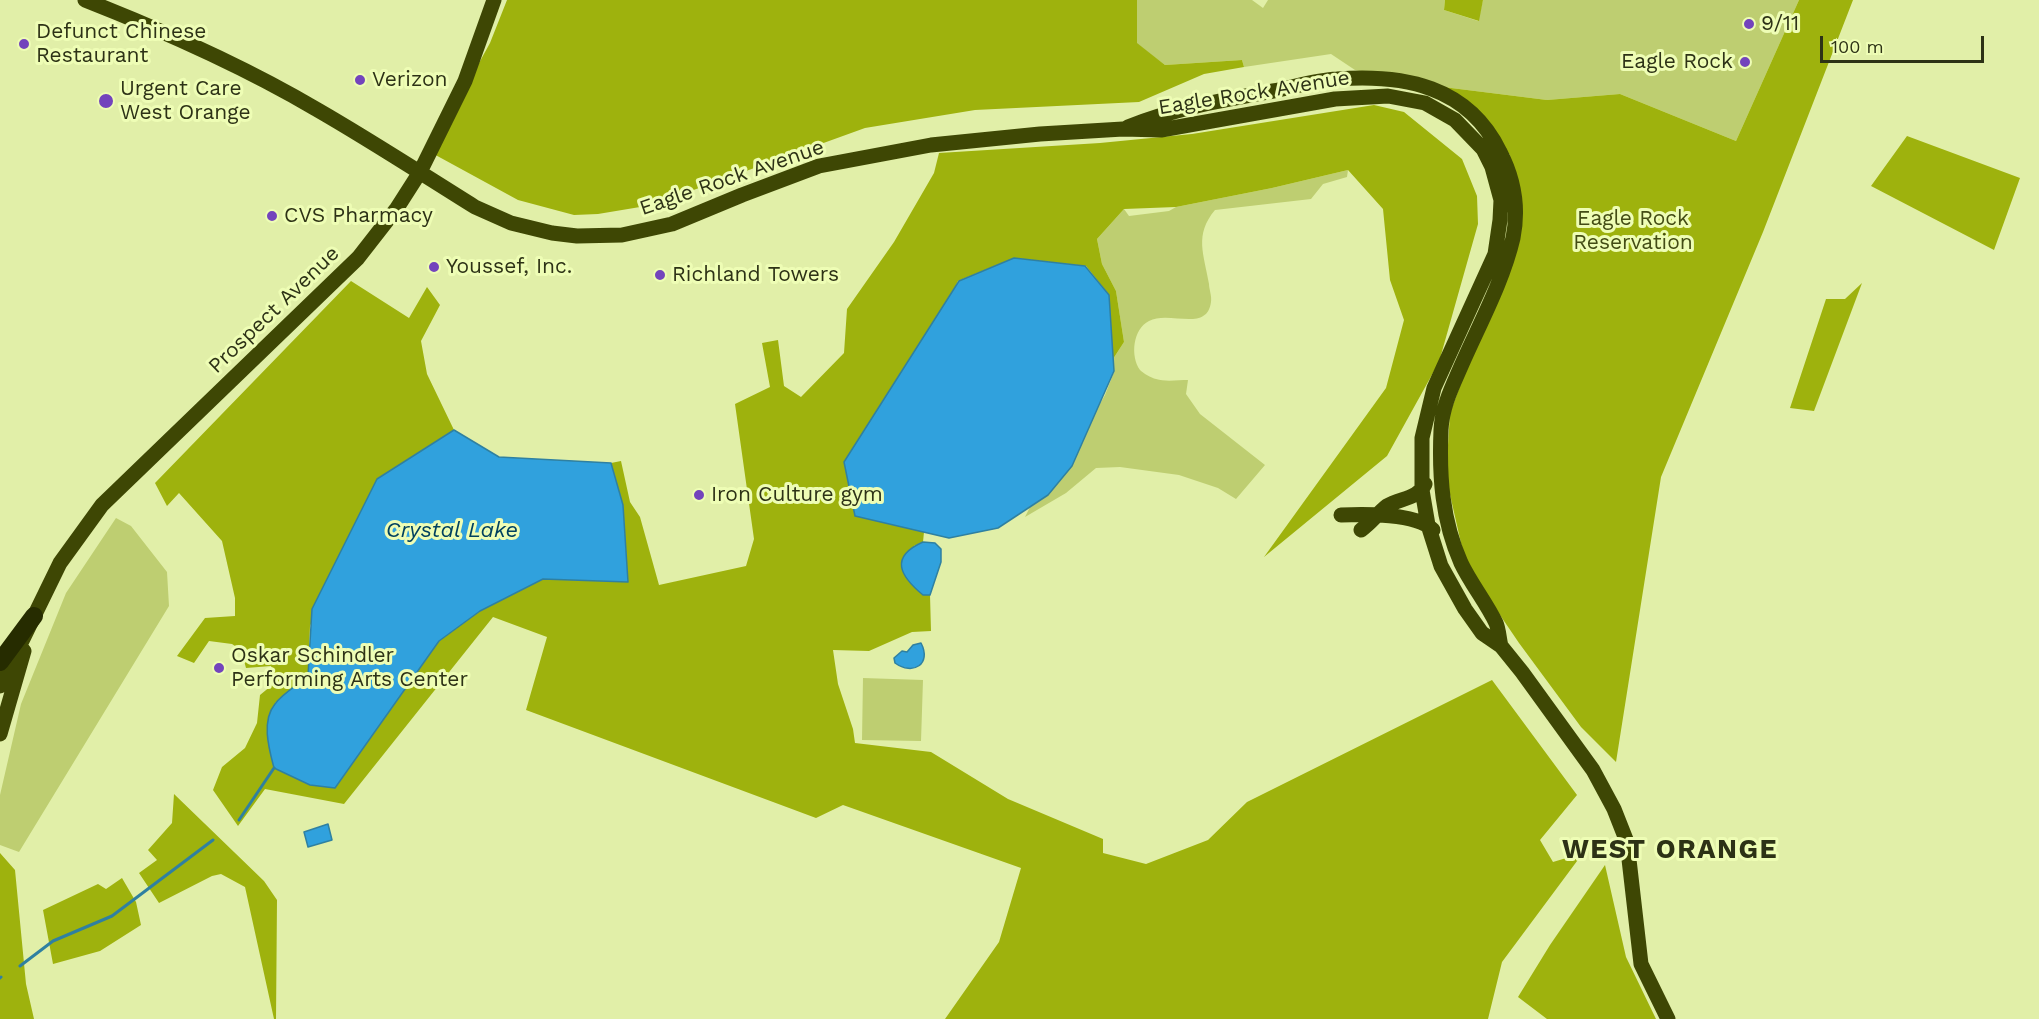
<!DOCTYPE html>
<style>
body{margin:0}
#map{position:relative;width:2039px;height:1019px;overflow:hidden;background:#e1efa8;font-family:"Work Sans",sans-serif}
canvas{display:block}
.scale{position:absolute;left:1820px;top:36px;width:164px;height:27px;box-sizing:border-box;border:3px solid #2d3216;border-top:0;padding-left:8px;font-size:18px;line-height:21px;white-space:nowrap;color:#2d3216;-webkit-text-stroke:4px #eefdb5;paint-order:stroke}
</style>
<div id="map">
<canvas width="2039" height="1019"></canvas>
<div class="scale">100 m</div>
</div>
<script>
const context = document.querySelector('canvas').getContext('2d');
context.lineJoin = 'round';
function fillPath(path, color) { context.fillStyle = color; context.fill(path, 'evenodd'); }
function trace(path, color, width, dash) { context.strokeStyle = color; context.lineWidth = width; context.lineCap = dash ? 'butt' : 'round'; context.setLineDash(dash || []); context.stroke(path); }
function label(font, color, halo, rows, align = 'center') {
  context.font = font + ' "Work Sans",sans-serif'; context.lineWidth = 6; context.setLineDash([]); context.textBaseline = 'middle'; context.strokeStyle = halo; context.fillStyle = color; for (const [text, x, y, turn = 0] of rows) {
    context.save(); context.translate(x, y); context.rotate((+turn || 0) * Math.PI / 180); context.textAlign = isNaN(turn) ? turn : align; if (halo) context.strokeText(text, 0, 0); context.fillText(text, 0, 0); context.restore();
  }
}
const green = new Path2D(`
 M1137,0H1252L1263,8L1268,0H1445L1444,10L1478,21L1483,0H1799L1736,141L1620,94L1547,100L1411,83L1355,70L1331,54L1244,67L1242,60L1165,65L1137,44Z
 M1348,170L1347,177L1323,184L1311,199L1215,210C1194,235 1204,254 1209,284C1209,289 1212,296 1211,302C1207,333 1169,310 1149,321C1133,329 1130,356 1140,370C1143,373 1151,378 1156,379C1165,382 1178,380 1188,380L1186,394L1200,414L1265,465L1236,499L1218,488L1179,475L1120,467L1096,468L1066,493L1025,517L1030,507L1048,495L1105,395L1114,372L1113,359L1124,342L1116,291L1102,264L1097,239L1124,209L1129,216L1169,211L1176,207L1272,188Z
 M116,518L131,526L167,572L169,606L19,852L0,845V795L21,704L66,593Z
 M863,678L923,680L921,741L862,740Z`);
const forest = new Path2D(`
 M507,0H1137V43L1165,65L1242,60L1244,67L1204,74L1139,102L975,110L865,128L652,205L598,214L574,215L518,200L430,152L490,43Z
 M1445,0H1483L1479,21L1444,10Z
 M1799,0H1853L1763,232L1661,477L1616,762L1581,727L1519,643L1466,565L1446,477L1450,413L1503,269L1515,207L1510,155L1472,111L1411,83L1547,100L1620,94L1736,141Z
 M1374,105L1404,112L1462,159L1477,196L1478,224L1439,362L1387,456L1264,557L1386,388L1404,320L1390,280L1383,209L1348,170L1272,188L1176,207L1124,209L1097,239L1102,264L1116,291L1124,342L1113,359L1109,295L1086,266L1014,258L958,281L855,516L924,532L923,542L914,546L923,595H930L931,631L912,632L869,651L833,650L838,684L853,729L855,743L931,752L1008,799L1103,839V853L1146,864L1208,840L1247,802L1492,680L1577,795L1540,840L1553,862L1583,853L1502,962L1488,1019H945L999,942L1021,868L843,805L816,818L526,710L547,637L493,617L344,804L265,789L238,826L213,790L222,767L245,748L257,723L260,695L277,681L271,666L246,668L241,650L232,644L209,641L194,663L177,656L205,618L235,616V598L222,541L179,493L167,506L155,483L351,281L409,318L427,287L440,305L421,341L427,374L454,430L377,479L310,626L308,676L275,703L335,788L439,641L480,611L543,579L628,582L623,505L611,463L621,461L630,502L640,517L659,585L746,566L754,539L735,404L770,387L762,343L778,340L784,386L801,397L844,353L847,309L894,242L934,173L939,153L1100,143L1192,134Z
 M1907,136L2020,178L1994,250L1871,186Z
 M1862,283L1814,411L1790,408L1826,299H1845Z
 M174,794L264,881L277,900L276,1019H274L245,887L221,874L212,876L159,903L139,873L157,860L148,850L172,823Z
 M0,853L15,870L26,984L34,1019H0Z
 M1605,865L1626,957L1656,1019H1547L1518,997L1550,945Z
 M122,878L136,902L141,925L100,951L53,964L43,910L98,884L106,889Z`);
const water = new Path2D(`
 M1014,258L1085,266L1109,295L1114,371L1072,466L1048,495L998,528L949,538L855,516L844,462L959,281Z
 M454,430L499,457L611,463L623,505L628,582L543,579L480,611L439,641L335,788L310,785L274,768C269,749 261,721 275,704C283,693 298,685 308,676L312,609L377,479Z
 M923,542L935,543L941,549V562L930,595H923C900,576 889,557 923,542Z
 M921,643C932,664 913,676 895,663L894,658L902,651L907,652L913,645Z
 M328,824L332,840L308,847L304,832Z`);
const stream = new Path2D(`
 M239,820L274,768
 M20,966L53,941L112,916L213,840
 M0,978L1,977`);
const primary = new Path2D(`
 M85,0C164,31 243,66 316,109C370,140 422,174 475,207L511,223L552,233L577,236L622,235L672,224L742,195L819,166L931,145L1040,134L1123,129L1161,130L1335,99L1388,96L1425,103L1455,120L1483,149L1492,167L1501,200L1500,220L1495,254L1434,388L1422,438V490L1428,525L1441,566L1465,609L1482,633L1501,646L1522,672L1593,770L1614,809L1627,842L1641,964L1668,1019
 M1128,127C1175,108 1224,100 1273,91C1294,87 1316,80 1337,79C1404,74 1468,86 1500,152C1514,179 1519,208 1513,238C1503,281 1480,323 1462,364C1453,385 1442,406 1441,430C1439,476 1442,520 1461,563C1471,584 1486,602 1496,623C1499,630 1499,639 1501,646
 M1341,515C1364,514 1417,513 1433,530
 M1361,530C1371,523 1378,513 1387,506C1400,498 1418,499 1425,484
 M0,686L60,563L102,505L358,258L397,208L420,172L465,81L494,0
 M0,734L24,651`);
const highway = new Path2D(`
 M0,662L34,616`);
const markers = [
 [1749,24,6,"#7344bc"],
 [24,44,6,"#7344bc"],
 [1745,62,6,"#7344bc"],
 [360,80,6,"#7344bc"],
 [106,101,8,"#7344bc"],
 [272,216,6,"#7344bc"],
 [434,267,6,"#7344bc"],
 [660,275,6,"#7344bc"],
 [699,495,6,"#7344bc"],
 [219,668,6,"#7344bc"]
];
const poiNames = [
 ["9/11",1761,24],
 ["Defunct Chinese",36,32],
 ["Restaurant",36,56],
 ["Eagle Rock",1733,62,"right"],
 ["Verizon",372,80],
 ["Urgent Care",120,89],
 ["West Orange",120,113],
 ["CVS Pharmacy",284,216],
 ["Youssef, Inc.",446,267],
 ["Richland Towers",672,275],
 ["Iron Culture gym",711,495],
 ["Oskar Schindler",231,656],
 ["Performing Arts Center",231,680]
];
const streetNames = [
 ["Eagle Rock Avenue",1254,93,-9],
 ["Eagle Rock Avenue",732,178,-19],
 ["Prospect Avenue",274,310,-44]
];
const parkNames = [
 ["Eagle Rock",1633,219],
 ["Reservation",1633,243]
];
const waterNames = [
 ["Crystal Lake",452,531]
];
const districtNames = [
 ["WEST ORANGE",1670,850]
];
fillPath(green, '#bece71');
fillPath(forest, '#9eb20d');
fillPath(water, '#30a1dd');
trace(water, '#2f80a1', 1.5);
trace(stream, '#2f80a1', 3);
trace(primary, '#3e4704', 15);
trace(highway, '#262c00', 18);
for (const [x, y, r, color] of markers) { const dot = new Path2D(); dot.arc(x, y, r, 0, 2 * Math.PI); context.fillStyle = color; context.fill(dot); trace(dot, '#eefdb5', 2); }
label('21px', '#2d3216', '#eefdb5', poiNames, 'left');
label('21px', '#2d3216', '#eefdb5', streetNames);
label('21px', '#434c14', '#eefdb5', parkNames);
label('italic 22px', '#00415f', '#eefdb5', waterNames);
context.letterSpacing = '1.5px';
label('bold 27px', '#2d3216', '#eefdb5', districtNames);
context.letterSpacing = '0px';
</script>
